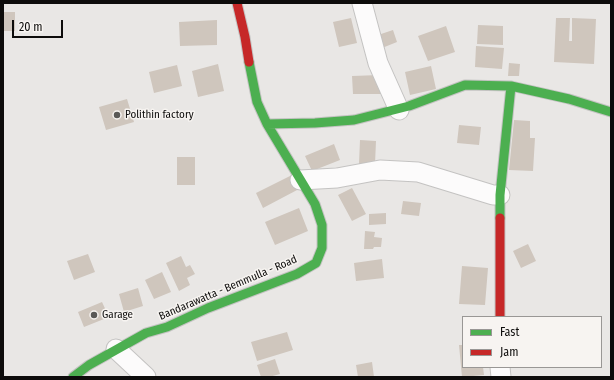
<!DOCTYPE html>
<style>
body{margin:0}
#map{position:relative;width:614px;height:380px;overflow:hidden;background:#e9e7e5;font-family:"Fira Sans Condensed",sans-serif}
canvas{display:block}
.frame{position:absolute;inset:0;border:4px solid #0d0c0b;pointer-events:none}
.legend{position:absolute;left:462px;top:316px;width:140px;height:52px;box-sizing:border-box;background:#f7f4f1;border:1px solid #999795;margin:0;padding:5px 7px;list-style:none;font-size:12px;color:#0d0c0b}
.legend li{display:flex;align-items:center;gap:8px;height:20px}
.legend b{width:20px;border:1px solid #999795}
.scale{position:absolute;left:12px;top:20px;width:51px;height:18px;box-sizing:border-box;border:2px solid #0d0c0b;border-top:0;padding-left:5px;font-size:12px;line-height:14px;white-space:nowrap;color:#0d0c0b;-webkit-text-stroke:3px #f7f4f1;paint-order:stroke}
</style>
<div id="map">
<canvas width="614" height="380"></canvas>
<div class="frame"></div>
<ul class="legend">
<li><b style="height:5px;background:#4caf50"></b>Fast</li>
<li><b style="height:5px;background:#c62828"></b>Jam</li>
</ul>
<div class="scale">20 m</div>
</div>
<script>
const context = document.querySelector('canvas').getContext('2d');
context.lineJoin = 'round';
function fillPath(path, color) { context.fillStyle = color; context.fill(path, 'evenodd'); }
function trace(path, color, width, dash) { context.strokeStyle = color; context.lineWidth = width; context.lineCap = dash ? 'butt' : 'round'; context.setLineDash(dash || []); context.stroke(path); }
function label(font, color, halo, rows, align = 'center') {
  context.font = font + ' "Fira Sans Condensed",sans-serif'; context.lineWidth = 3; context.setLineDash([]); context.textBaseline = 'middle'; context.strokeStyle = halo; context.fillStyle = color; for (const [text, x, y, turn = 0] of rows) {
    context.save(); context.translate(x, y); context.rotate((+turn || 0) * Math.PI / 180); context.textAlign = isNaN(turn) ? turn : align; if (halo) context.strokeText(text, 0, 0); context.fillText(text, 0, 0); context.restore();
  }
}
const building = new Path2D(`
 M3,12H15V31H3Z
 M351,18L357,43L339,47L333,22Z
 M556,18H570L569,41H572V18L596,19L594,64L554,62Z
 M217,20V45L180,46L179,22Z
 M478,25L503,26V45L477,44Z
 M446,26L455,52L428,61L418,36Z
 M393,30L397,42L382,48L378,35Z
 M476,46L504,48L502,69L475,67Z
 M509,63L520,64L519,76H508Z
 M218,64L224,91L198,97L192,71Z
 M177,65L182,86L154,93L149,72Z
 M431,66L436,89L410,95L405,72Z
 M380,75L381,94H353L352,76Z
 M127,99L134,122L106,130L99,107Z
 M514,120L530,121V138H535L533,171L509,170Z
 M459,125L481,127L479,145L457,143Z
 M360,140L376,141L375,164H359Z
 M334,144L340,160L312,171L305,156Z
 M177,157H195V185H177Z
 M292,175L299,189L263,208L256,193Z
 M352,188L366,214L352,221L338,195Z
 M403,201L421,203L419,216L401,214Z
 M299,208L308,231L275,245L265,222Z
 M386,213V224L369,225V214Z
 M365,231L375,232L374,237L382,238L381,247H374L373,249H364Z
 M528,244L536,261L521,268L513,251Z
 M88,254L95,272L74,280L67,261Z
 M181,256L186,267L190,265L195,274L187,278L190,285L179,291L166,263Z
 M382,259L384,278L356,281L354,263Z
 M462,266L488,268L485,305L459,304Z
 M162,272L171,292L154,299L145,280Z
 M138,288L143,306L124,312L119,294Z
 M102,302L109,317L84,327L78,312Z
 M287,332L293,350L257,361L251,342Z
 M459,345H463V367H483L484,375L462,377Z
 M275,359L280,374L269,377H261L257,365Z
 M372,362L374,377H358L356,365Z`);
const street = new Path2D(`
 M362,3L378,63L399,110
 M300,180L337,178L380,170L418,172L493,195H500
 M116,349L146,377
 M500,367L501,377`);
const fast = new Path2D(`
 M267,124L315,123L354,120L409,106L465,85L511,86L569,99L611,112
 M500,218V195L511,86
 M73,377L89,365L146,333L167,327L208,308L297,274L316,263L322,248V225L315,204L267,124L257,102L249,62`);
const jam = new Path2D(`
 M237,3L245,37L249,62
 M500,218V317`);
const markers = [
 [117,115,4,"#5a5957"],
 [94,315,4,"#5a5957"]
];
const poiNames = [
 ["Polithin factory",125,115],
 ["Garage",102,315]
];
const streetNames = [
 ["Bandarawatta - Bemmulla - Road",228,288,-23]
];
fillPath(building, '#cfc6bd');
trace(street, '#c4c3c2', 21);
trace(fast, '#c4c3c2', 11);
trace(jam, '#c4c3c2', 11);
trace(street, '#fcfbfb', 19);
trace(fast, '#4caf50', 9);
trace(jam, '#c62828', 9);
for (const [x, y, r, color] of markers) { const dot = new Path2D(); dot.arc(x, y, r, 0, 2 * Math.PI); context.fillStyle = color; context.fill(dot); trace(dot, '#f7f4f1', 1.5); }
label('11px', '#0d0c0b', '#f7f4f1', poiNames, 'left');
label('11px', '#0d0c0b', '#f7f4f1', streetNames);
</script>
